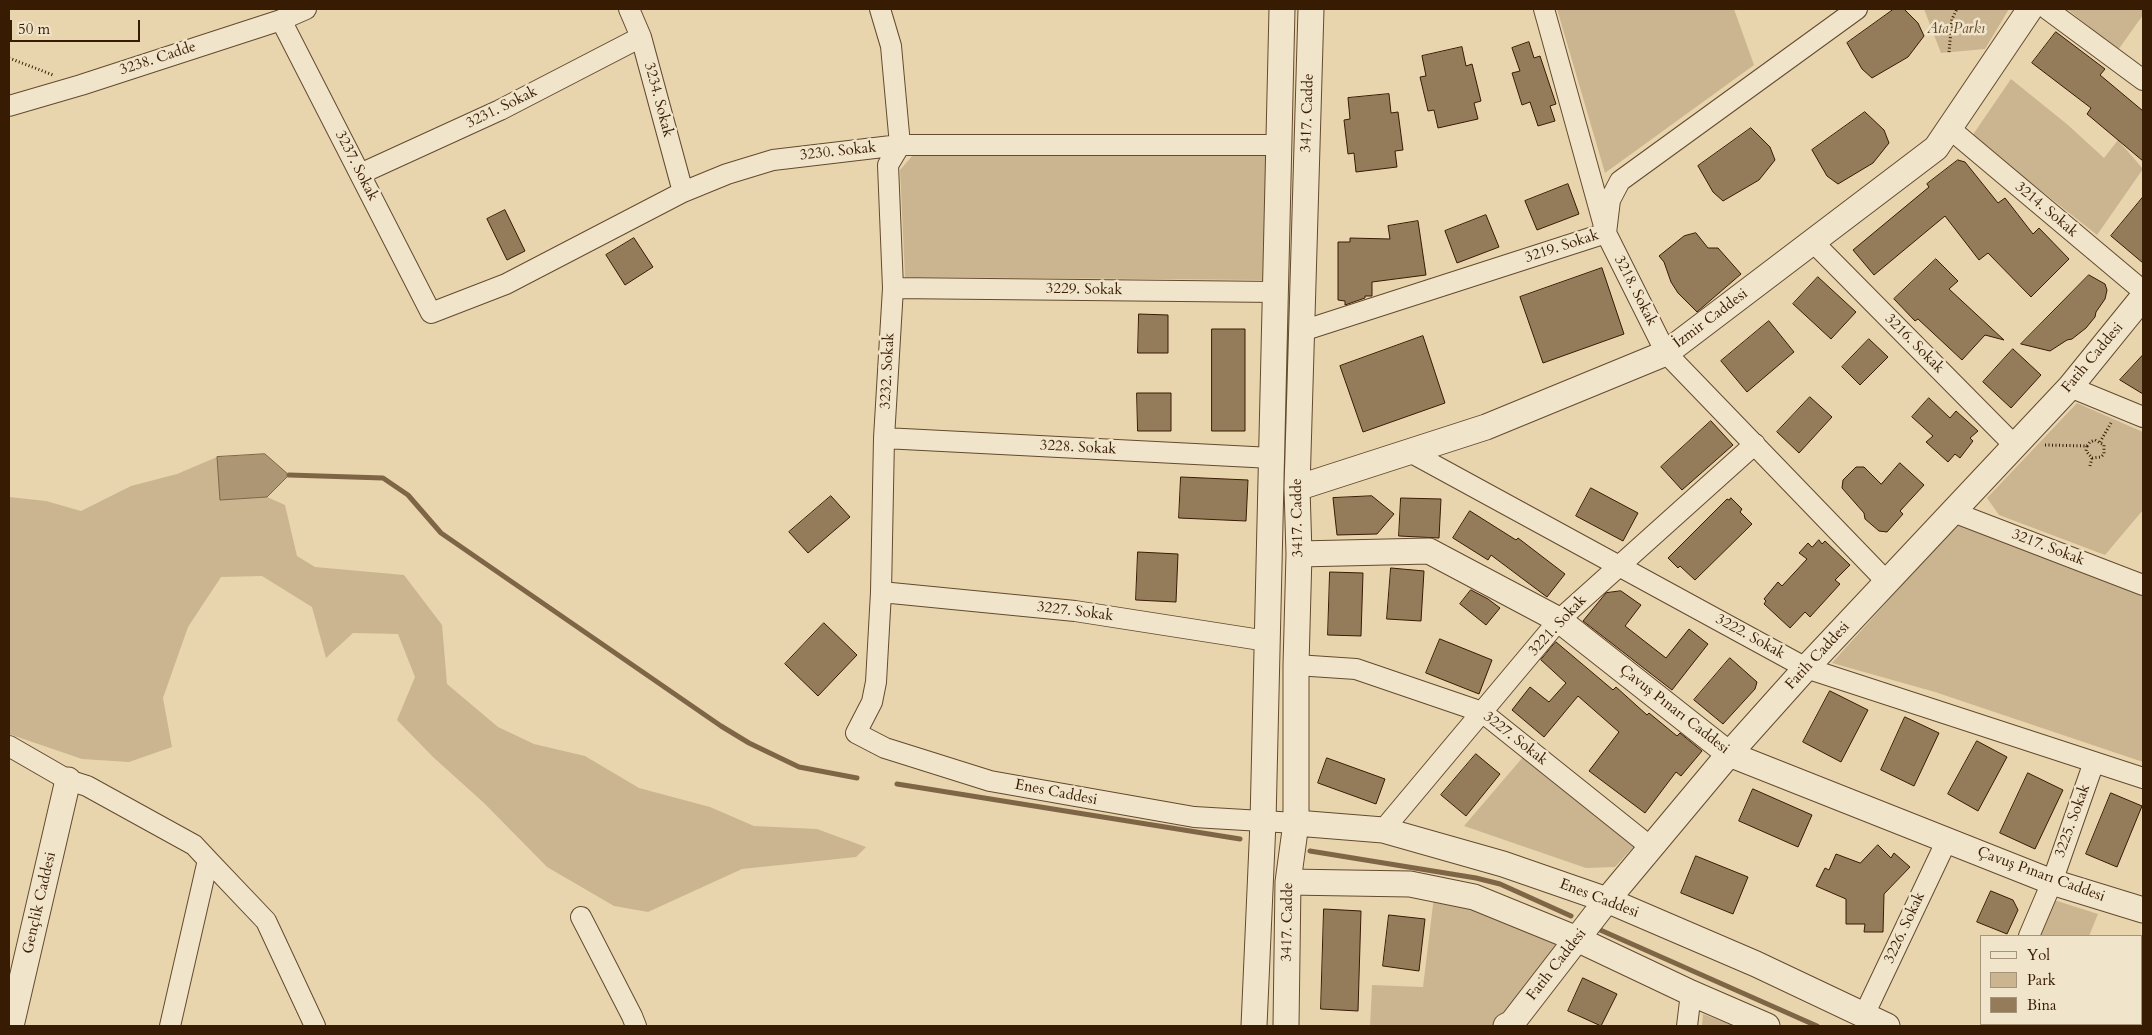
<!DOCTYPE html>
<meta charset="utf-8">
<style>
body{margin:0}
#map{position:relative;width:2152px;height:1035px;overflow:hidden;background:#e8d5ad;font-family:Cardo,serif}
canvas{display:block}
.frame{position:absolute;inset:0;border:10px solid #381b03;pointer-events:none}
.legend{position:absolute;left:1980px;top:935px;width:162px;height:90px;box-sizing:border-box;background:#f0e4ca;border:1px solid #a6947a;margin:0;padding:6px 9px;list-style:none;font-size:15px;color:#381b03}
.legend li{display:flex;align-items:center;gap:10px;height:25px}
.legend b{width:25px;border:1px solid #a6947a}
.scale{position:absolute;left:10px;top:20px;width:130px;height:22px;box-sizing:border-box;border:2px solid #381b03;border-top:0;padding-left:6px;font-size:15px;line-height:18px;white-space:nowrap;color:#381b03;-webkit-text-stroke:4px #f0e4ca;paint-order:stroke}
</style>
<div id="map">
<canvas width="2152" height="1035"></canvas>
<div class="frame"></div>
<ul class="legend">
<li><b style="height:6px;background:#f0e4ca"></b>Yol</li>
<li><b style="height:14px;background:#cab590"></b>Park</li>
<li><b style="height:14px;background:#947c5b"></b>Bina</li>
</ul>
<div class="scale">50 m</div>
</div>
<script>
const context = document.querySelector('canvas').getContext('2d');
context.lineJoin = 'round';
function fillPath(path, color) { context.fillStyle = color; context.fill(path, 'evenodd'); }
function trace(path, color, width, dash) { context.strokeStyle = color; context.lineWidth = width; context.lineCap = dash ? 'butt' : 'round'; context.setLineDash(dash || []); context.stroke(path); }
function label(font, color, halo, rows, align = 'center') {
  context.font = font + ' Cardo,serif'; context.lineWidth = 5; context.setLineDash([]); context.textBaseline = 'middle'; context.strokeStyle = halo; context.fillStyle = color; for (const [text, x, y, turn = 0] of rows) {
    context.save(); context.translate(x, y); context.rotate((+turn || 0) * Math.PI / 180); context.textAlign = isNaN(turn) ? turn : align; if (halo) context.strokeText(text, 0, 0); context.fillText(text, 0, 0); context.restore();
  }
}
const green = new Path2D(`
 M1557,9H1734L1754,65L1605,173Z
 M1924,9H2009L1985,49L1941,53Z
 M2067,9H2143V15L2118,50Z
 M2011,79L2068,125L2104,158L2118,140L2143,169L2097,235L1972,136Z
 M1266,153L1263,280L905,277L900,170L913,155Z
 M2077,403L2143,432V510L2105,555L1999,515L1987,498Z
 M217,457L220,500L267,497L285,505L297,556L315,567L404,575L442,625L447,684L498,727L534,744L585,756L639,788L710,807L754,826L817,829L866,847L856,857L742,869L648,912L614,906L547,867L484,803L433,757L397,720L415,677L398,634L353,633L326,658L312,607L262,576L221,577L188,627L163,698L172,747L129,762L82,759L9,734V497L46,501L81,511L131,486L177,474Z
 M1957,524L2143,595V762L1935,692L1832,663Z
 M1529,750L1635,845L1615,867L1586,868L1464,826Z
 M1435,888L1569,941L1496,1026H1370L1372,985L1423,987Z
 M2054,900L2098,914L2089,936H2039Z
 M1703,1014L1734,1026H1702Z
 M2003,1024H2054L2053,1026H2001Z`);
const water = new Path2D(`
 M265,454L289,475L267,497L220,500L217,457Z`);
const stream = new Path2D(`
 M289,475L383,478L408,495L441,533L721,726L749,743L799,767L857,778
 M897,784L1240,839
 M1310,851L1476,878L1500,884L1571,916
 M1598,929L1817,1026`);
const building = new Path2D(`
 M1894,9H1904L1918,23L1924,36L1908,57L1872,78L1862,69L1847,43Z
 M2056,32L2105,69L2100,75L2143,111V161L2087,114L2091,108L2032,63Z
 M1529,42L1534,58L1540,56L1556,104L1550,106L1555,121L1538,126L1530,102L1522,105L1512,73L1520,71L1512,48Z
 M1462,47L1466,66L1472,64L1481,101L1474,103L1478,119L1438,128L1434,110L1428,111L1420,77L1426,76L1422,56Z
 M1389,94L1391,113L1398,112L1403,150L1395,151L1397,167L1356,172L1354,153L1348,154L1344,120L1350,119L1348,98Z
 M1865,112L1884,130L1889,143L1873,163L1838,184L1827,176L1812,150Z
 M1751,128L1770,147L1775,160L1759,180L1723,201L1713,192L1698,166Z
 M1958,160L1965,162L1998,203L2005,198L2033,234L2039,228L2069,259L2031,297L1988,253L1979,260L1945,216L1874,275L1853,250L1929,187L1927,184Z
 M1568,184L1579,214L1537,230L1525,201Z
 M2143,197V263L2111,236Z
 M505,210L525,251L507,260L487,219Z
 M1486,215L1499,247L1457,263L1445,231Z
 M1418,221L1426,275L1372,282V296H1365V298L1345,305V301L1338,300V242H1350V238L1390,239L1388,226Z
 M1696,233L1708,248H1718L1741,274L1697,312L1678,293L1671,282L1664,262L1659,256L1684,236Z
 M634,238L653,267L625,285L606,255Z
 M1936,259L1958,281L1949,289L2004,340L1985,335L1962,360L1918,319L1915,321L1894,299Z
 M1602,268L1624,334L1543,363L1520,297Z
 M2089,275L2105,284L2107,290L2105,299L2096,312L2095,317L2086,328L2072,339L2067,340L2050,351L2021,344Z
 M1818,277L1856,312L1831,339L1793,304Z
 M1139,314L1168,315V353H1138Z
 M1769,321L1794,352L1747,392L1721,361Z
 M1212,329H1245V431H1212Z
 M1423,336L1445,403L1363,432L1340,366Z
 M1869,339L1888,357L1860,385L1842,367Z
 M2013,349L2041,375L2011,408L1983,382Z
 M2143,355V394L2120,380Z
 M1137,393H1171V431H1138Z
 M1810,397L1832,417L1799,453L1777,432Z
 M1929,398L1950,418L1956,411L1978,431L1970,438L1973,441L1960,458L1955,454L1948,462L1926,442L1933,436L1912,417Z
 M1711,421L1733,445L1682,490L1661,467Z
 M1900,463L1924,485L1900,511L1903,514L1887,532L1879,531L1865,519L1864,513L1842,488L1843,480L1856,467H1864L1881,484Z
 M1181,477L1248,480L1246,521L1179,518Z
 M1591,488L1638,513L1623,541L1576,516Z
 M831,496L850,517L808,553L789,532Z
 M1372,496L1394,514L1377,534L1337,535L1333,498Z
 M1401,498L1441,499L1439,538L1399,536Z
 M1731,498L1742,509L1740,512L1752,524L1695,580L1680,566L1678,568L1668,558L1727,499L1729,500Z
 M1470,511L1516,540L1518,538L1565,574L1547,597L1491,555L1488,560L1453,538Z
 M1819,540L1822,544L1825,541L1850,565L1835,580L1840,584L1810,617L1805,612L1790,628L1764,604L1766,601L1764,599L1778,582L1782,586L1807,559L1799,553L1808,543L1812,547Z
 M1138,552L1178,554L1176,602L1136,600Z
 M1391,568L1424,571L1421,621L1387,619Z
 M1330,572L1363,573L1361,636L1328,635Z
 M1471,590L1488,599L1500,608L1486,625L1460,604Z
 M1621,591L1641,605L1625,626L1666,658L1689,629L1708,644L1672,690L1583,621L1606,593Z
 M824,623L857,655L818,696L785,664Z
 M1440,639L1492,660L1479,694L1426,673Z
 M1556,642L1613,690L1616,687L1647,715L1649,713L1677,736L1680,733L1702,751L1681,776L1676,772L1645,813L1589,771L1619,732L1578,696L1544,737L1512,710L1530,687L1549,702L1566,683L1541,660Z
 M1730,658L1757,682L1755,689L1723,724L1694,700Z
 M1830,691L1868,710L1841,762L1803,742Z
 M1905,717L1939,733L1914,786L1881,770Z
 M1977,741L2007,757L1978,811L1948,794Z
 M1476,754L1500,774L1466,816L1441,795Z
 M1327,758L1385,779L1376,804L1318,783Z
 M2028,773L2063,790L2035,849L2000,833Z
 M1753,789L1812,815L1798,847L1739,821Z
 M2111,793L2142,806L2117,867L2086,854Z
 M1878,845L1891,858L1894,853L1910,867L1884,894L1883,932H1864L1865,924H1846V899L1816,886L1825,868L1829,870L1836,854L1860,863Z
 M1696,856L1748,877L1733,914L1681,893Z
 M1991,891L2013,900L2018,910L2007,934L1977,922Z
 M1324,909L1361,911L1358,1011L1321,1009Z
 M1389,915L1425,919L1419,971L1383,966Z
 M1583,978L1617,994L1601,1026L1568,1011Z`);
const path = new Path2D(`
 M1949,52L1952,19L1957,9
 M9,58L53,75
 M2100,442L2111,423
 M2045,445L2087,446L2090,442L2095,440L2104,445V454L2101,457L2092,458L2086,451L2087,446
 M2090,466L2092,458`);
const minor = new Path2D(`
 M629,9L641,37L683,192
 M880,9L891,46L900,145L888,165L893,288L884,438L881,592L876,682L872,702L856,733L885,748L990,781L1194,817L1296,823
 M1544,9L1606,233L1666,353L1887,582
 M2047,9L2143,80
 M281,20L431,313L506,284L683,192L727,174L773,160L900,145H1279
 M9,106L81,85L281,20L306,9
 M1949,128L2143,291
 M360,174L500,110L641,37
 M1813,242L2015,446
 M893,288L1276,292
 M1302,331L1606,233L1610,200L1620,181L1857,9
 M2070,387L2143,417
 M884,438L1272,458
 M1410,452L1806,668L2143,778
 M1953,512L2143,585
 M881,592L1075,611L1267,641
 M1296,665L1356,669L1482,712L1652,848
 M9,746L68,780L87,786L194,845L208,860L266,921L315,1026
 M1383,830L1559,620L1755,444
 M581,917L632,1016L636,1026
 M2029,936L2052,882L2094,762
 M1864,1015L1947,840
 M170,1026L208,860
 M1687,1026L1691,993
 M1991,1026L1992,1024`);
const tertiary = new Path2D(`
 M1297,488L1486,427L1666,353L1936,148L2030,9
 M1299,554L1429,551L1559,620L1729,754L2052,882L2143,910
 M1296,823L1383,830L1503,864L1607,900L1756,964L1887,1026
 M1288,882L1410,884L1474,897L1577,939L1691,993L1767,1026
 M11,1026L68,780
 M1254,1026L1263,822L1282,9
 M1286,1026L1288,882L1296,823V665L1299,554L1297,488L1311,9
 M1506,1026L1512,1023L1607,900L1729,754L1806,668L2070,387L2143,297`);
const parkNames = [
 ["Ata Parkı",1956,30]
];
const streetNames = [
 ["3238. Cadde",158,59,-18],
 ["3234. Sokak",658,100,75],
 ["3231. Sokak",502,108,-26],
 ["3417. Cadde",1308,113,-88],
 ["3230. Sokak",838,152,-6],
 ["3237. Sokak",356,166,63],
 ["3214. Sokak",2046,210,40],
 ["3219. Sokak",1562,247,-18],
 ["3229. Sokak",1084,290,1],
 ["3218. Sokak",1635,291,63],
 ["İzmir Caddesi",1711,319,-37],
 ["3216. Sokak",1914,344,45],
 ["Fatih Caddesi",2093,358,-50],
 ["3232. Sokak",888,371,-87],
 ["3228. Sokak",1078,448,3],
 ["3417. Cadde",1298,518,-91],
 ["3217. Sokak",2048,548,21],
 ["3227. Sokak",1075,612,7],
 ["3221. Sokak",1558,626,-47],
 ["3222. Sokak",1750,637,29],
 ["Fatih Caddesi",1818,656,-47],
 ["Çavuş Pınarı Caddesi",1674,710,38],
 ["3227. Sokak",1515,739,38],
 ["Enes Caddesi",1056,793,11],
 ["3225. Sokak",2073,821,-70],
 ["Çavuş Pınarı Caddesi",2041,875,20],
 ["Enes Caddesi",1599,899,21],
 ["Gençlik Caddesi",40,903,-77],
 ["3417. Cadde",1288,922,-89],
 ["3226. Sokak",1905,928,-65],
 ["Fatih Caddesi",1557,965,-52]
];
fillPath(green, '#cab590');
fillPath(water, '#ac9673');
trace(water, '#7e6546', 1);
trace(stream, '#7e6546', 5);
fillPath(building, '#947c5b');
trace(building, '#381b03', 1);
trace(minor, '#644a2e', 22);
trace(tertiary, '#644a2e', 27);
trace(path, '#381b03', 3, [1, 2.5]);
trace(minor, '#f0e4ca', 20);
trace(tertiary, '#f0e4ca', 25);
label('italic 15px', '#64492d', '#f0e4ca', parkNames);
label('15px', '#381b03', '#f0e4ca', streetNames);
</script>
